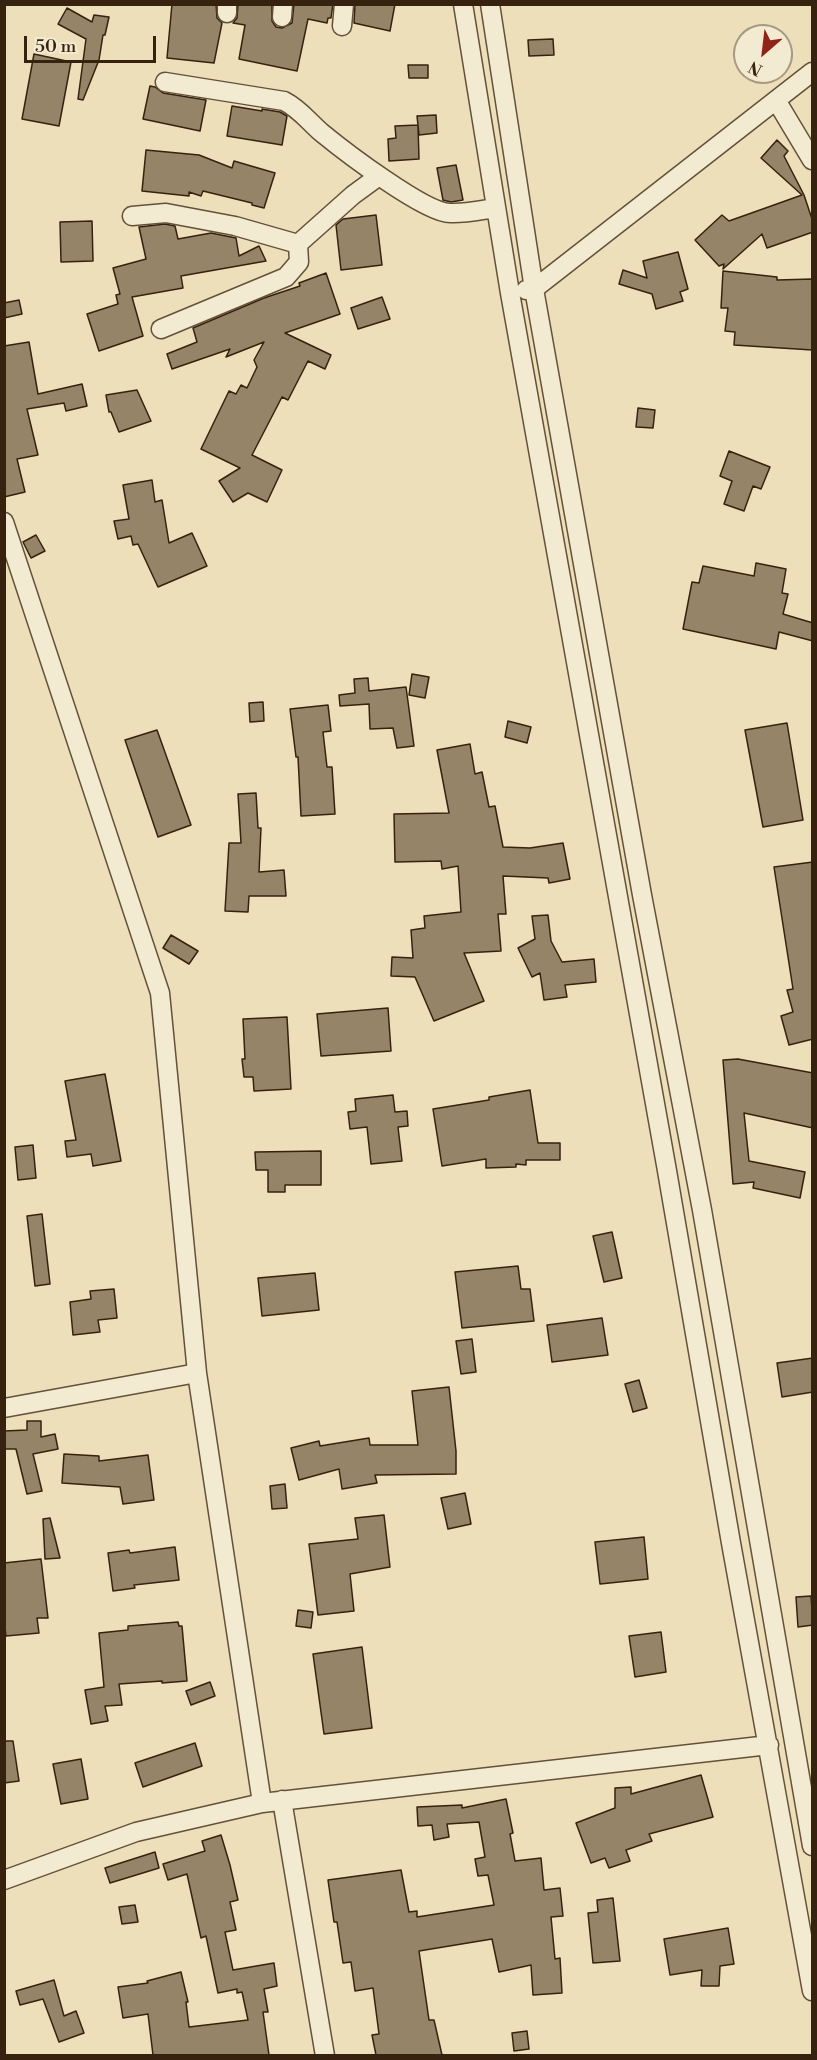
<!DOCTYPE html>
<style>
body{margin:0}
#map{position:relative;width:817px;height:2060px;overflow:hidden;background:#ecdfb9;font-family:"Libre Bodoni",serif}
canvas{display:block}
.frame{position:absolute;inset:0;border:6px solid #36220f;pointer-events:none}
.north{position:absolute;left:733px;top:24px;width:60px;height:60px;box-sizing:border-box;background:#f3ead2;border:2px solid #a79a84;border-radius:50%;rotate:208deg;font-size:16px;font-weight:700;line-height:24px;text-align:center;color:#36220f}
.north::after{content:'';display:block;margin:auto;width:21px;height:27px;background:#8f2418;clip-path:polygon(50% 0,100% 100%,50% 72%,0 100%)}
.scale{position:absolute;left:24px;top:36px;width:132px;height:27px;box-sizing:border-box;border:3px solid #36220f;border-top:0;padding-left:8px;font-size:18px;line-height:21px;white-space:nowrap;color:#36220f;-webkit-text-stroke:4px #f3ead2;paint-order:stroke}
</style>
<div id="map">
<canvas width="817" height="2060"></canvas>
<div class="frame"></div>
<div class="north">N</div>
<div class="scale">50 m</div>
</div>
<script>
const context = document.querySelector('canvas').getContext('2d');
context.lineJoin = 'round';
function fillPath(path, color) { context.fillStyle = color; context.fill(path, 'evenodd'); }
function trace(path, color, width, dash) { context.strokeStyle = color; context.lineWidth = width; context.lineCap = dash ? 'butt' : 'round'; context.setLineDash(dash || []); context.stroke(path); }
const building = new Path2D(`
 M172,4H216L217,18L222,23L214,63L167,58Z
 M238,4H272V21L276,27L282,28L292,23L294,4H333L331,18H328L327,23L308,19L297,71L239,59L245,25L233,23L237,18Z
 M355,4H395L390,31L354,23Z
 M67,8L92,22L94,15L109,17L105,35H103L99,60L83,100L78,99L86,39L58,24Z
 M553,39L554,55L529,56L528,40Z
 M34,54L71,62L59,126L22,119Z
 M408,65H428V78H409Z
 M150,86L155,87L163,93L206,100L200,131L143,119Z
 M232,106L262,111V109L280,112L287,116L282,145L227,136Z
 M436,115L437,133L419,135L417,116Z
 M418,125L419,159L389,161L388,139L396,138L395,126Z
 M777,140L788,151L784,156L804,195L813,222V232L767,248L762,234L723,269L724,264L719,266L695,240L722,215L729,221L802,195L761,158Z
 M146,150L199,155L232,168L234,161L275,173L264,208L252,205V203L203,191L201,196L189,192V196L142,191Z
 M456,165L463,200L451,202L443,200L437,168Z
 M376,215L382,265L341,270L336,225L343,219Z
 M92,221L93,261L61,262L60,222Z
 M165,224L175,226L178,239L211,233L236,238L239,256L259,246L266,261L181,276L183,288L132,297L143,336L99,351L87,314L118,304L116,295L120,294L113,268L146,259L139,227Z
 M678,252L688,289L680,292L683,301L656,309L652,294L619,284L623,270L647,278L643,261Z
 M723,271L777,277V280L813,279L812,350L734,345L735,332L725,331L728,308H721Z
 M326,273L340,314L285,333L331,355L325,369L308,361L288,400L282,397L252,455L282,470L267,502L248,493L233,502L219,481L240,468L201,449L229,391L236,394L241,385L247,388L257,367L254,360L264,342L226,357L230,349L172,369L167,354L197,342L193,328L264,298L300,286L299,283Z
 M382,297L390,319L358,329L351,308Z
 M19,300L22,314L4,318V303Z
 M29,342L38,394L82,384L87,406L66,411L64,403L27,409L38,455L17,459L25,492L4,497V346Z
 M137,390L151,421L119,432L111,412H109L106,395Z
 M638,408L655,410L653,428L636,427Z
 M729,451L770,467L761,489L753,486L744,511L724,504L732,481L720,476Z
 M152,480L155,502L162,500L169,543L192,533L207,566L158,587L138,544L133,545L131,536L118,539L114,521L129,519L123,485Z
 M36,535L45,551L31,558L23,542Z
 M756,563L786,569L782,593L788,594L783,614L813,623V641L779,632L776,649L683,629L692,582L699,583L703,566L754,576Z
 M412,674L429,677L425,698L409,695Z
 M368,678L369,691L406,687L414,746L397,748L393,728L370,729L369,704L340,706L339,695L355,693L354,679Z
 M263,702L264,721L250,722L249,703Z
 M328,705L331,731L323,732L327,767H332L335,814L301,816L298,757H296L290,709Z
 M508,721L531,727L527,743L505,737Z
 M787,723L803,820L763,827L745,730Z
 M157,730L191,825L158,837L125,740Z
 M470,744L475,774L482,772L489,807L495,806L503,847L530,848L563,843L570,879L549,883L548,878L503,876L506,914H498L501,951L464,953L484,1001L434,1021L415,977L391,976L392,957L413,958L411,930L425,928L424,916L461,912L458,866L442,869L441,861L395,862L394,814L449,813L437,750Z
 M256,793L258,828H261L259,872L284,870L286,896H249L248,912L225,911L229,843H241L238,794Z
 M813,862V1039L789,1045L781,1016L793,1012L787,990L793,989L774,867Z
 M548,915L551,941L562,962L594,959L596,982L565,985L567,997L544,1000L540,973L532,977L518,948L535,939L532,916Z
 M171,935L198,951L189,964L163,948Z
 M388,1008L391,1051L321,1056L317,1014Z
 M287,1017L291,1089L254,1091L253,1077H244L242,1059H245L243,1019Z
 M738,1059L813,1073V1128L744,1113L749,1161L805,1172L800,1198L753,1188L754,1182L733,1184L723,1060Z
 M105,1074L121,1161L93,1166L91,1154L67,1157L65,1141L76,1140L65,1081Z
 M530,1090L538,1143H560V1160H526V1165L516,1164V1167L486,1168V1159L442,1166L433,1109L489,1100V1097Z
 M393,1095L395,1112L407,1111L408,1126L398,1127L402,1161L371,1164L367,1127L350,1129L348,1112L356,1111L355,1099Z
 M33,1145L36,1178L18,1180L15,1147Z
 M321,1151V1185H285V1192H268V1170H256L255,1152Z
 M42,1214L50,1284L35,1286L27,1216Z
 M612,1232L622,1278L604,1282L593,1236Z
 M518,1266L521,1289H530L534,1321L462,1328L455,1272Z
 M315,1273L319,1310L262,1316L258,1278Z
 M114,1289L117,1318L98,1320L100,1332L73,1335L70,1302L91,1299L90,1291Z
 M602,1318L608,1355L552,1362L547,1325Z
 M472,1339L476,1372L461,1374L456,1341Z
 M813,1358V1392L782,1397L777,1363Z
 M639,1380L647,1408L633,1412L625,1384Z
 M449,1387L456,1451V1474L375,1475L377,1483L342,1489L339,1469L299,1480L291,1448L319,1441L320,1446L369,1438L370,1445H418L412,1391Z
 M27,1421H41V1437L55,1434L58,1449L33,1454L42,1491L27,1494L16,1449H4V1431L27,1430Z
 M64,1454L99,1456V1461L148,1455L154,1500L123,1504L120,1487L62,1483Z
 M285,1484L287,1508L272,1509L270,1486Z
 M465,1493L471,1524L448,1529L441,1498Z
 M384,1515L390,1567L350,1574L354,1611L318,1615L309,1544L358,1539L355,1518Z
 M50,1518L60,1558L45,1559L43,1519Z
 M644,1537L648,1579L600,1584L595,1542Z
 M175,1547L179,1580L134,1585L135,1588L113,1591L108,1553L129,1550L130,1553Z
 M41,1559L48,1618H37L39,1633L6,1636L4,1620V1563Z
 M811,1596L813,1625L798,1627L796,1597Z
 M298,1610L313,1612L311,1628L296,1626Z
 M178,1622L179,1626H182L187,1681L162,1683V1681L119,1684L122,1705L105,1706L108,1721L91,1724L85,1690L104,1687L99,1633L128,1630V1626Z
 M661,1632L666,1672L635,1677L629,1636Z
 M362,1647L372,1728L324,1734L313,1654Z
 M210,1682L215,1696L191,1705L186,1691Z
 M4,1741H13L19,1781L4,1783Z
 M195,1743L202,1766L143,1787L135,1763Z
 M81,1759L88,1799L61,1804L53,1764Z
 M701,1775L713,1817L649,1834L652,1841L626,1850L630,1861L609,1868L605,1858L591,1863L576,1823L615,1808V1788L631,1787V1794Z
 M506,1799L513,1833L510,1834L515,1861L541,1858L544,1890L560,1888L563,1916L551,1917L555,1959L560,1958L562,1993L533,1995L531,1965L499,1972L492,1939L419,1951L429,2020H434L442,2055H376L372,2035L379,2034L373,1988L355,1991L351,1962L343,1963L337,1922H334L328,1880L401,1870L409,1912L417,1911V1917L494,1905L488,1875L478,1876L475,1859L485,1857L479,1822L447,1824L449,1837L434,1840L432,1825L418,1826L417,1807L462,1805V1808Z
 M221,1835L230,1865L238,1900L230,1902L236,1930L225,1932L233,1970L274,1963L277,1986L264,1989L268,2012H263L269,2055H153L148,2014L123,2018L118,1987L148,1983L147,1981L181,1972L188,2002H186L189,2027L248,2020L242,1992L237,1993V1989L218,1993L206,1936L201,1938L187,1874L168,1880L163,1864L205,1851L202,1841Z
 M155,1852L159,1868L110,1883L105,1868Z
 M613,1898L620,1961L593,1963L588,1913L598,1912L597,1900Z
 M135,1905L138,1922L122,1924L119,1907Z
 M728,1928L734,1964L720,1966L719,1986H701L702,1970L670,1975L664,1939Z
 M54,1980L64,2016L76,2011L84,2033L59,2042L43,1999L20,2005L16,1991Z
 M527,2031L529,2049L514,2051L512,2033Z`);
const minor = new Path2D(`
 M463,4L510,293L666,1165L731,1543L812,1991
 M490,4L534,289L642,895L702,1210L812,1846
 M227,13V4
 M282,17L283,4
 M342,26L344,4
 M165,82L284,101C300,109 309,122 322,133C344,151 425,213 450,213C465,214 481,210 496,208
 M776,100L812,160
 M132,216L166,213L235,226L298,244
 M526,290L534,289L812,72
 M161,329L286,277L299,262L298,244L353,195L379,176
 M4,522L160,993L197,1373L262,1803
 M4,1408L197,1373
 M282,1800L325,2056
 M4,1880L136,1832L262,1803L769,1745`);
fillPath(building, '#958467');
trace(building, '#36220f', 1.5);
trace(minor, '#64513a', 21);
trace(minor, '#f3ead2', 18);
</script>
